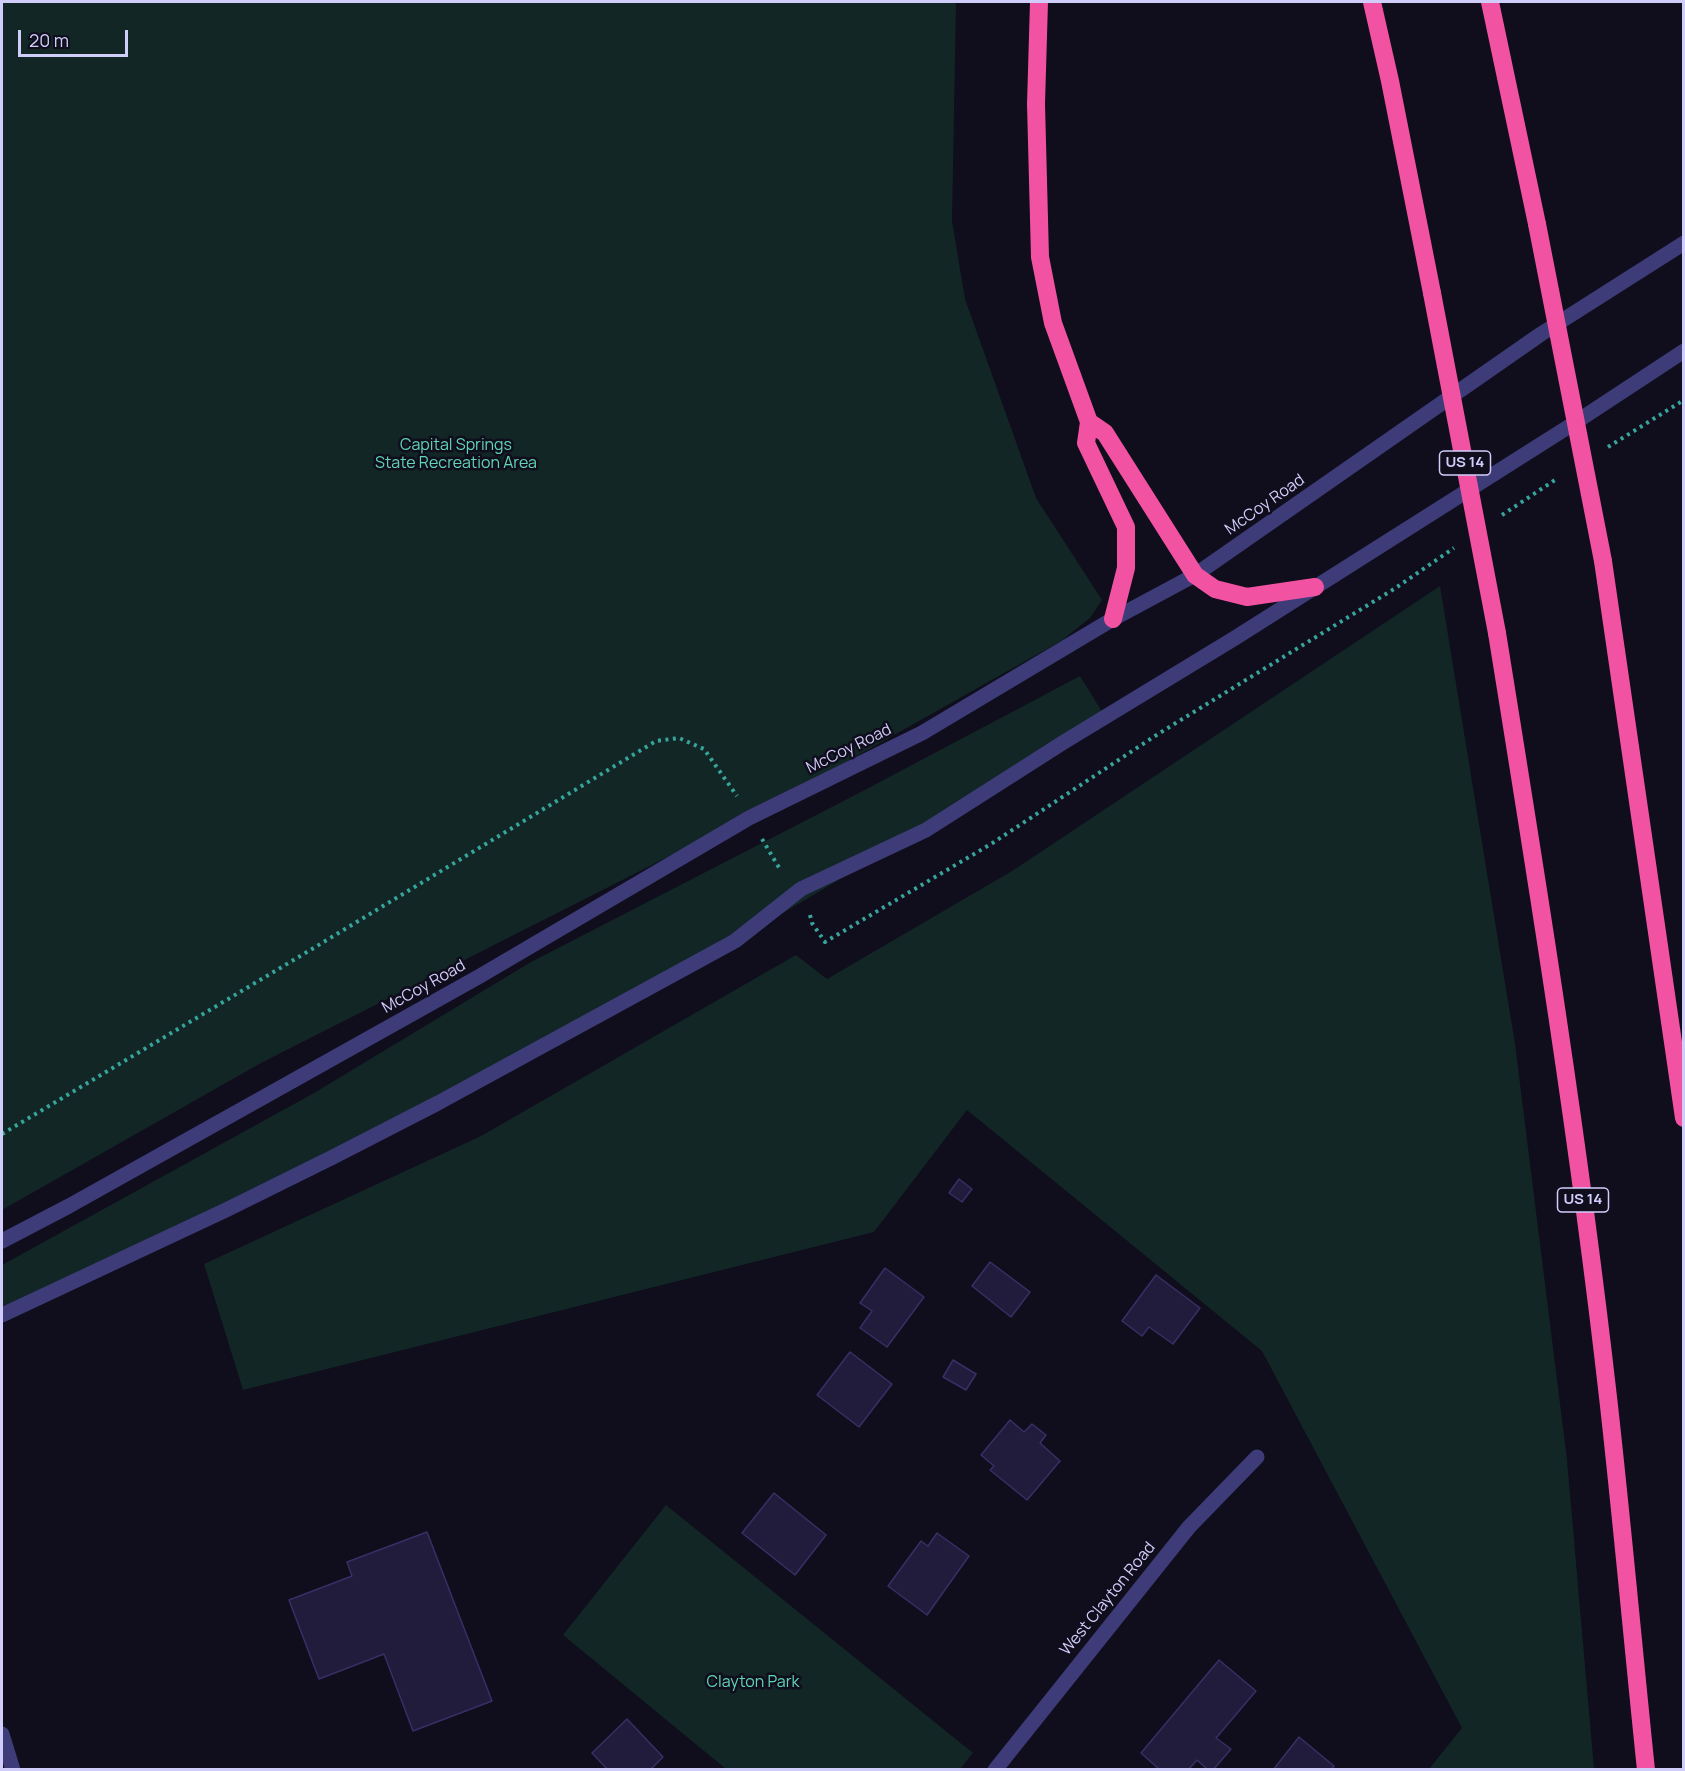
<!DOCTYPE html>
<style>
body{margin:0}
#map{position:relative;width:1685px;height:1771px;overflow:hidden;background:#100d1c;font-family:Manrope,sans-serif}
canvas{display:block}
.frame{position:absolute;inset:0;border:3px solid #d1cdfb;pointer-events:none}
.scale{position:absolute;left:18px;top:30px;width:110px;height:27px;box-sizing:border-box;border:3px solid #d1cdfb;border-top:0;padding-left:8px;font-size:18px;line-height:21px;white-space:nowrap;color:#d1cdfb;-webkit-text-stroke:4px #100d1c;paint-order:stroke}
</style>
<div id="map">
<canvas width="1685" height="1771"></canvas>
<div class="frame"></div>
<div class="scale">20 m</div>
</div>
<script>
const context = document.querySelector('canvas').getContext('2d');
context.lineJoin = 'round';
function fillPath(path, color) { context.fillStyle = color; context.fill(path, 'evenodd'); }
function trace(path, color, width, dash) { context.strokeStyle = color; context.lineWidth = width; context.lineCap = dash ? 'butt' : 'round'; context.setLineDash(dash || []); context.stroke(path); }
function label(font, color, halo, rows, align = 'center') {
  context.font = font + ' Manrope,sans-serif'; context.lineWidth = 5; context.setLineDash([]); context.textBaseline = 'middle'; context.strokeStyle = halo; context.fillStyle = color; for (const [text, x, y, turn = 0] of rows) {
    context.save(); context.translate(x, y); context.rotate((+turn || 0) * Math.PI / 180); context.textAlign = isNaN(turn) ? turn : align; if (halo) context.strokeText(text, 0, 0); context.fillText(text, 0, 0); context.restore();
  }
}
const green = new Path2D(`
 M2,2H956L952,221L965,299L1036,498L1102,600L1090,618L1061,641L816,779L654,864L261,1063L2,1210Z
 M1440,586L1515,1044L1567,1460L1594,1769H1429L1462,1728L1262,1351L967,1110L874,1232L243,1390L204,1264L481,1136L796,955L827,979L1012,871Z
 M1080,676L1106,718L941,819L689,969L530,1054L2,1315V1265L314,1093L531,962L857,794Z
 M666,1505L973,1753L960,1769H726L563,1635Z`);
const building = new Path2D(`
 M959,1179L972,1189L962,1202L949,1193Z
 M990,1262L1030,1292L1011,1317L972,1286Z
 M885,1268L924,1297L887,1347L860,1328L872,1311L860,1303Z
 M1156,1275L1200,1308L1173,1344L1149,1327L1142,1336L1122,1321Z
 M850,1352L892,1384L859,1427L817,1395Z
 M953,1360L976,1374L966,1390L943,1377Z
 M1010,1420L1024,1432L1032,1424L1046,1435L1040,1443L1060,1461L1027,1500L990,1470L994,1466L981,1455Z
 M774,1493L826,1535L795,1575L742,1533Z
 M427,1532L492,1701L413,1731L384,1654L319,1679L289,1600L352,1576L347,1562Z
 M937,1533L969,1556L927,1615L888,1586L921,1541L928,1546Z
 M1219,1660L1256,1691L1216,1738L1231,1749L1213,1770H1208L1197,1760L1188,1770H1160L1141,1753Z
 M627,1719L663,1757L650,1770H608L592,1753Z
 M1299,1737L1334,1766L1331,1770H1273Z`);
const path = new Path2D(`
 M1608,447L1684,400
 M1502,515L1558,478
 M762,839L781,871
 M810,915L812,923L825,942L991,844L1158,734L1394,589L1454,548
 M2,1134L312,949L656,741L679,738L704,749L737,796`);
const minor = new Path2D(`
 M2,1734L13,1770
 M995,1770L1189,1527L1257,1457`);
const tertiary = new Path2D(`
 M2,1241L69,1206L480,976L749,818L922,733L1113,619L1195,575L1541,334L1684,243
 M2,1315L226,1210L333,1157L438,1103L735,941L801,889L926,830L1064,742L1235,638L1576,422L1684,351`);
const motorway = new Path2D(`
 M1039,2L1036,104L1040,257L1053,323L1089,422L1086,443L1126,527V568L1113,619
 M1372,2L1390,81L1432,293
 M1490,2L1537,224
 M1089,422L1105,433L1195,575L1215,589L1247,597L1315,587
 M1603,561L1684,1118
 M1497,633C1538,887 1579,1141 1608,1397C1622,1521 1633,1645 1646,1770`);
const motorwayBridge = new Path2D(`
 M1537,224L1603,561
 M1432,293L1497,633`);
const shields = [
 [1465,463,51],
 [1583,1200,51]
];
const shieldNames = [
 ["US 14",1465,463],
 ["US 14",1583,1200]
];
const parkNames = [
 ["Capital Springs",456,446],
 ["State Recreation Area",456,464],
 ["Clayton Park",753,1683]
];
const streetNames = [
 ["McCoy Road",1265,505,-35],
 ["McCoy Road",849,749,-26],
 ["McCoy Road",424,987,-29],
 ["West Clayton Road",1108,1599,-51]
];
fillPath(green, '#112625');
fillPath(building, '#211b3c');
trace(building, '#392f66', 1.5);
trace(path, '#37a59c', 4, [3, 4.5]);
trace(minor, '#3d3c78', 15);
trace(tertiary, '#3d3c78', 15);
trace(motorway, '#f152a1', 18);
trace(motorwayBridge, '#f152a1', 18);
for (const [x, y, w] of shields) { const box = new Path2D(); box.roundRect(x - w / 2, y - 12, w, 24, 4.5); context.fillStyle = '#100d1c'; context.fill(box); trace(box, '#d1cdfb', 1.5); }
label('bold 15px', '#d1cdfb', null, shieldNames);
label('16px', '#60d4b5', '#100d1c', parkNames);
label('16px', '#d1cdfb', '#100d1c', streetNames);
</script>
